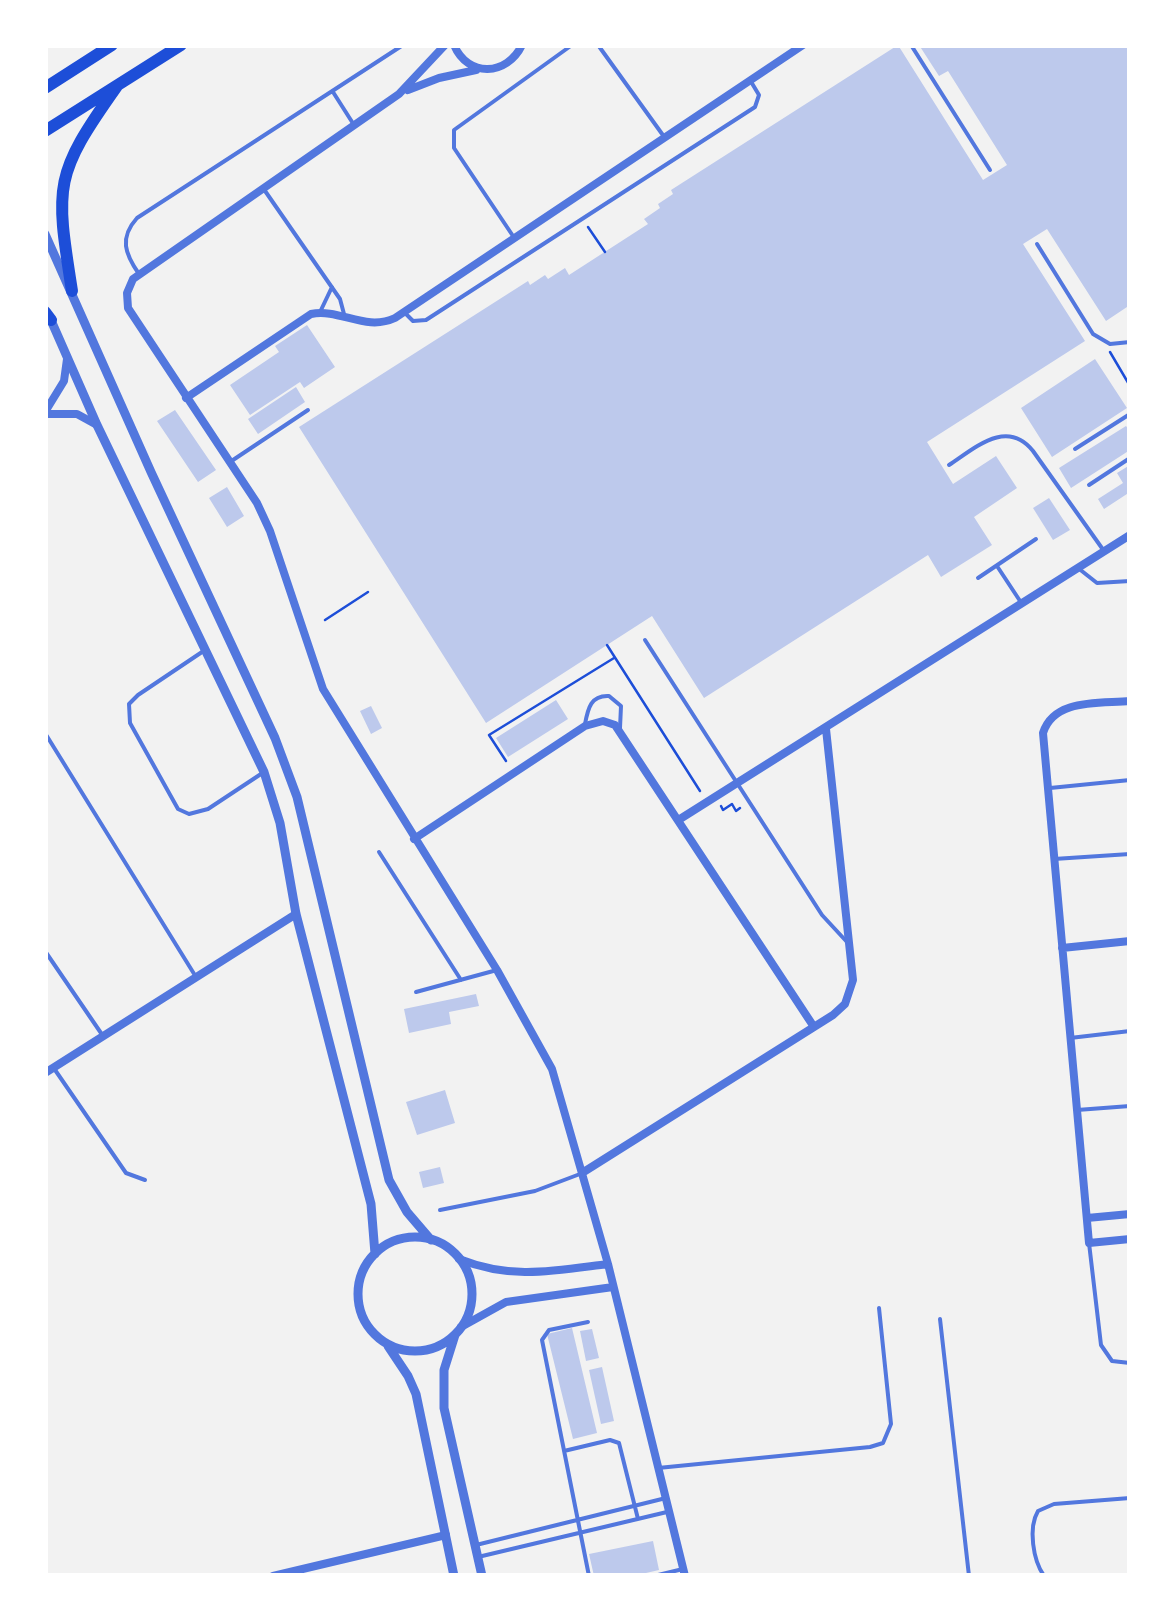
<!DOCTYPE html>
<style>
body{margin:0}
#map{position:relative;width:1175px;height:1621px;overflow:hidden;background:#f2f2f2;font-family:Karla,sans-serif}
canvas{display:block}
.frame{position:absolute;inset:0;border:48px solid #fff;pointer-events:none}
</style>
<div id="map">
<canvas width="1175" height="1621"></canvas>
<div class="frame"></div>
</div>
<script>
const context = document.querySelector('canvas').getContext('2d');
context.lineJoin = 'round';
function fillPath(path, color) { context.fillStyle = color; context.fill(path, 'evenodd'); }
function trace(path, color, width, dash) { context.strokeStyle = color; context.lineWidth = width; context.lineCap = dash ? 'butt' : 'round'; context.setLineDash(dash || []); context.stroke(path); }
const building = new Path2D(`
 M898,45L983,180L1007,165L948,71L939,76L919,45H1130V305L1106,321L1047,229L1023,244L1085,341L927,442L953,484L996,456L1017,488L974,517L992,545L941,577L928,555L704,698L652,616L486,723L299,427L528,281L530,285L545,275L548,279L565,268L569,275L648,224L644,219L660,208L658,204L673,194L671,190Z
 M307,325L335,367L304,388L300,382L250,415L230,385L279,352L275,346Z
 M1095,359L1127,408L1052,457L1021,408Z
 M296,387L305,402L258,434L248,419Z
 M175,410L216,470L198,482L157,421Z
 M1126,426L1130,431V450L1071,488L1059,468Z
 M1130,465V492L1104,509L1098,499L1123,483L1117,473Z
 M227,487L244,516L227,527L209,498Z
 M1049,498L1070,530L1053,540L1033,508Z
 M556,700L568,719L508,757L496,738Z
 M371,706L382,728L371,734L360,711Z
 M476,994L479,1006L449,1012L451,1024L409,1033L404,1009Z
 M445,1090L455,1123L417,1135L406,1102Z
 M440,1167L444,1183L423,1188L419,1172Z
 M572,1328L597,1433L573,1439L547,1334Z
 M592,1329L599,1358L586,1361L580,1331Z
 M602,1367L614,1421L601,1424L589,1370Z
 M653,1541L659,1570L633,1576H594L589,1554Z`);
const path = new Path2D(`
 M588,227L605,252
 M1110,352L1130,386
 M325,620L368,592
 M607,645L700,791
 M506,761L489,735L614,658
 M721,806L723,810L732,804L736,811L740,808`);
const service = new Path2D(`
 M598,45L665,138
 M911,45L990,170
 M333,92L354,125
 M263,188L340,299L344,314
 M513,236L454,148V130L572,45
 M1037,244L1093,334L1110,344L1130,342
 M139,274C125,254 119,238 137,218L403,45
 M321,310L332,287
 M404,312L413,321L426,320L755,107L759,95L750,80
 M1075,449L1130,414
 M230,462L308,410
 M949,465C975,448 1007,418 1033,451L1104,551
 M1089,485L1130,458
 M997,566L1022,604
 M1078,568L1097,583L1130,581
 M978,578L1036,539
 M645,640L822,915L847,942
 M205,650L138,695L129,704L130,723L178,809L189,814L208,809L264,772
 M585,724C588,708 591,695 609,696L621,706L620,728
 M45,733L196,977
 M1050,788L1130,780
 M379,852L461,980
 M1054,859L1130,854
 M45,951L103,1036
 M416,992L497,970
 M1070,1038L1130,1031
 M53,1067L126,1173L145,1180
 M1077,1110L1130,1106
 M440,1210L535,1191L580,1174
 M1089,1243L1101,1345L1112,1361L1130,1363
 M940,1319L969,1576
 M588,1322L549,1330L542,1340L589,1576
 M564,1451L610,1440L619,1443L638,1519
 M658,1468L870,1447L883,1443L891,1424L879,1308
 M476,1545L666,1498
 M478,1557L667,1512
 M654,1576L683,1569
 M1044,1576C1033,1560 1028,1528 1038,1511L1054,1504L1130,1498
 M1129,1576H1130`);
const minor = new Path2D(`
 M445,45L399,94L133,279L127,293L128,308L257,503L270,531L323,689L497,970L552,1069L608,1264L685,1576
 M454,45C468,78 507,76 522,45
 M408,90L439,78L476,70
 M186,398L311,314C340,308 365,332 395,318L803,45
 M45,412L64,381L67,359
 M45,414H77L97,425
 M1130,701C1100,704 1054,698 1043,733L1089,1243L1130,1239
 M680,819L1130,535
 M414,839L585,726L603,721L615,725L814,1027
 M1062,948L1130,941
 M45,1073L296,914
 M582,1173L833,1015L845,1004L853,980L826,729
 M1087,1218L1130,1214
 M459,1259C512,1280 553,1271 608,1264
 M461,1327L506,1302L613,1287
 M273,1576L446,1535`);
const tertiary = new Path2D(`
 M45,234L151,472L275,738L297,797L389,1180L407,1212L431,1240
 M50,318L97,425L264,772L280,823L296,914L371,1204L375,1254
 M358 1294a57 57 0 1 1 114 0a57 57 0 1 1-114 0Z
 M455,1335L444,1370V1408L482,1576
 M388,1346L408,1376L416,1394L454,1576`);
const trunk = new Path2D(`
 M45,88L112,45
 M45,131L181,45
 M72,291C55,184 54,175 117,86
 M45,312L51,320`);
fillPath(building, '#bdc9ec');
trace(path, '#1d4ed8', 2.5);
trace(service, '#5277de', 4);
trace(minor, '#5277de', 8);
trace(tertiary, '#5277de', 9);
trace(trunk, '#1d4ed8', 12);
</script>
